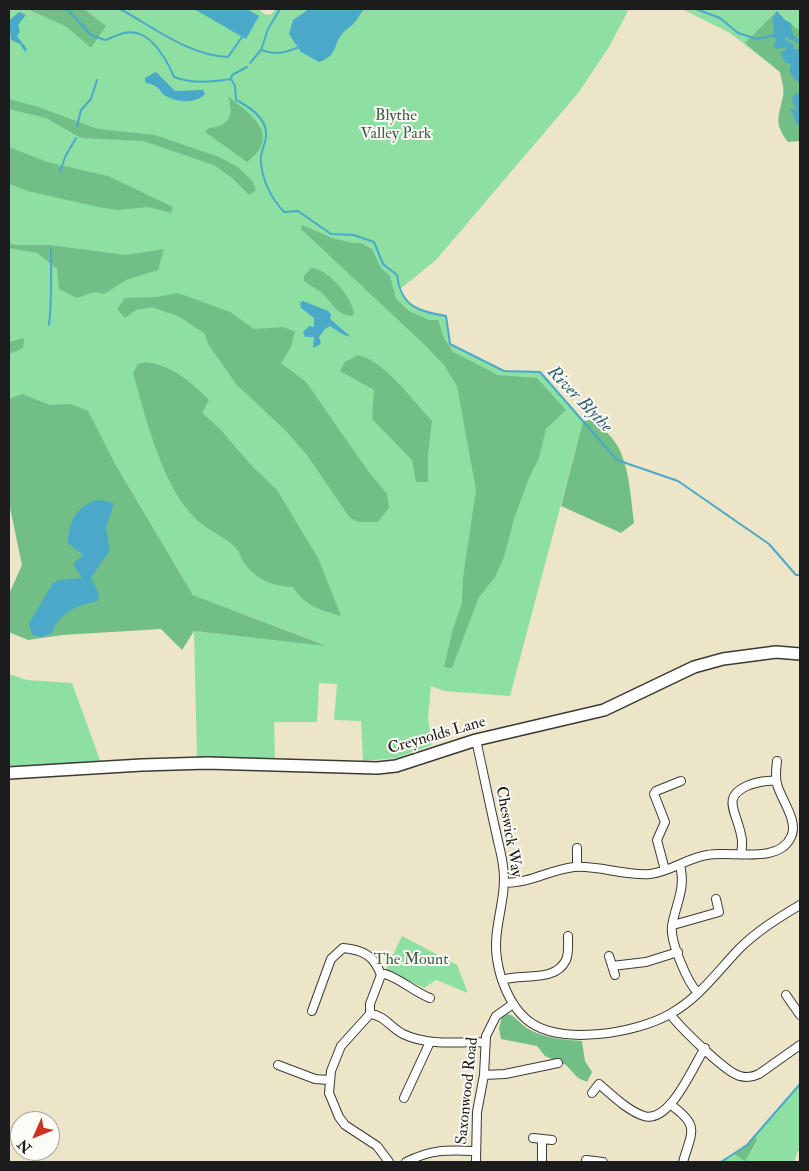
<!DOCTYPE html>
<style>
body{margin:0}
#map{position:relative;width:809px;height:1171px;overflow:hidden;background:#ede5c7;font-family:"IM FELL Double Pica",serif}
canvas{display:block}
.frame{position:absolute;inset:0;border:10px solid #1c1c1c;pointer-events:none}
.north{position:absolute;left:10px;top:1111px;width:50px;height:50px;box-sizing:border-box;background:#fdfcf7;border:1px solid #a3a29f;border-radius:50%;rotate:226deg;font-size:14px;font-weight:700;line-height:20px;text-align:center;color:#1c1c1c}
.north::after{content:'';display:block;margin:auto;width:18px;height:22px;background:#c8321e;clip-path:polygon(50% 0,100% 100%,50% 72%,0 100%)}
</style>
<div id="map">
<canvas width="809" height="1171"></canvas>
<div class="frame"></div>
<div class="north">N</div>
</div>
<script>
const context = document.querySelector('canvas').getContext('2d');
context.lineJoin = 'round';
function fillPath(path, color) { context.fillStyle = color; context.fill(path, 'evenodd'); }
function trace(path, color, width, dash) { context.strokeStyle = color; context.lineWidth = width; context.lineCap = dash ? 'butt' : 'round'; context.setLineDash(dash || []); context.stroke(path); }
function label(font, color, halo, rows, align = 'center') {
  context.font = font + ' "IM FELL Double Pica",serif'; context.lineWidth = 4; context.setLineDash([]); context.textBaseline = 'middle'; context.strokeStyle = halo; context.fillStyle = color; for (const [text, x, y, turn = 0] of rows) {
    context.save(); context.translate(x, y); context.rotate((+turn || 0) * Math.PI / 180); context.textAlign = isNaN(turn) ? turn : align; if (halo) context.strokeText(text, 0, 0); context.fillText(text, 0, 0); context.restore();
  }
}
const green = new Path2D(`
 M9,9H258L266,15L272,14L275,9H629L609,47L579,92L436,260L399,290L415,309L446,316L450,344L504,371L540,372L583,421L510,696L444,691L431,686L428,718L432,745L396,758L363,761L361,721L334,720L337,684L319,683L317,722H274L275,760L197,758L194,631L325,645L193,595L114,462L9,501Z
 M682,9H800V81L780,72L730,33Z
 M9,674L27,680L72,683L101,763L9,766Z
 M402,936L457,965L468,993L436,980L424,988L386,970Z
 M800,1084V1152L798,1151L794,1162H718L734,1154L745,1160L757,1142L755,1136Z`);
const forest = new Path2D(`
 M28,9H84L106,26L91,48L67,27Z
 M777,11L785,20L800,31V141L788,142C773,122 779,117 783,96C785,89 781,79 780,72L745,43Z
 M228,96C250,114 283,135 247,162L205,132L209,128C230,126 234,115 228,96Z
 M9,99L38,107L98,129L155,135L219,157L238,167L253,182L256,190L249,195L231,177L214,165L143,141L81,138L46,118L9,109Z
 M9,147L47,162L108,176L173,207L171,213L148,207L118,210L98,207L28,191L9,184Z
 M302,225L332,238L353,243H361L372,249L381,268L390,276L396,299L409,311L429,320H438L444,338L453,352L498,375L537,378L566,410L546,429L539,458L529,478L514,519L504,557L495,577L479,597L452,668L444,667L453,629L462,603L463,578L476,490L457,386L444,365L427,347L301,229Z
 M9,243L16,245H49L126,255L164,249L158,270L126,280L104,294L94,292L77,298L59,289L57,269L37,253L9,248Z
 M311,268C327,268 352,297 354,313L352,316C337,316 331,301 321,292C315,288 309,285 304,281V276Z
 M178,293L230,312L254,329L284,327L295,332L291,347L281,363L306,382L368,471L387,494L389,508L378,522H359L350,518L307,455L285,430L236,384L208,344L205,334L180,317L152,307L136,310L125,318L117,309L125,298L156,297Z
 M24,338L23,348L9,354V342Z
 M358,355C386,362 413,401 432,421L428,454V482H416L412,460L372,419L374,390L340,371L345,362Z
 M147,362C173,366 191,382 209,400L202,413L220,429L251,465L277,490L318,558L341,616C320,610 305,606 293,587C273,586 256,580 244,563C241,559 240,553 237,549C225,536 206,530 194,517C161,483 146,418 133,373L138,364Z
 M22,394L50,405L70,404L88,411L114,462L193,595L327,646L194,631L182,650L161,629L62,635L28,640L9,632V594L22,565L9,503V399Z
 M593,420C604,429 616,440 621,453C630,474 631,501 634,523L621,533L561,506L583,421Z
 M507,1014C517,1016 521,1026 530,1030C545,1038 565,1040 582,1041L585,1061L592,1072L587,1082L578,1078L566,1065L545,1056L537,1046L501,1039L499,1028L502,1017Z
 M755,1136L757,1141L745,1161L734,1154L747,1145Z`);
const water = new Path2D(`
 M194,9H247L259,16L246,39Z
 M309,9H364C360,14 357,21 352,25C349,28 345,30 343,33C332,45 339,55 319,62L301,52L289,34L293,20Z
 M777,11L785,20L791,23L793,35L800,40L798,43L786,37L785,40L793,44L794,50L800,48V83C793,79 787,72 791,64L786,63L780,53L786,50L787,47L777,49L773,46L777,39L771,36L774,33L773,18Z
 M19,12L26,15L18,25L20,32L17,36L27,49L25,52L20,44L11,40L9,21Z
 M156,72L175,91L203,90L205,94C195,105 175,102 164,95C162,94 161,91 159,89C156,85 149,84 145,82V78Z
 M798,93L800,94V123L797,125L790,107L798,112L792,101L793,96Z
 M303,301L328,311L331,314L330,319L351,337L344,335L330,326L325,329L319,337L321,344L313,348L314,337H305L303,332L309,326L314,327V318L301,308L300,303Z
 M100,500L114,503L106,528L110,550L91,578L99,594L98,601C77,605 60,612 52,633L42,637L32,635L29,623L53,583L59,580L82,578L74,565L75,562L83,555L68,543C68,522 78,503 100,500Z`);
const stream = new Path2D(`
 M62,9L68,10L91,35L105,40C112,38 118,34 124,33C149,27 166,58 174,77C192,84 211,82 231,79L235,86L236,100C250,107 268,119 266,137C265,145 259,155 261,163C263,182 271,198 284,212L298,211L331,234L354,235L374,242L383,264L397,275C401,307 418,311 446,316L450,344L504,371L540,372L617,460L678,481L769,544L796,575H800
 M120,9C153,27 190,56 228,57L242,37
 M696,9L720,18L738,33L757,39L771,36
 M261,50L268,29L280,9
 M250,63L261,50C275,55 284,53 297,48
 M231,79L232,75L247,67
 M77,126L81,110L91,99L97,80
 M60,172L65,157L76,138
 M49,325C52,299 51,274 51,248
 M721,1162L747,1145L800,1084`);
const street = new Path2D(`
 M476,740C483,771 489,802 496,832C498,843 502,855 503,866C508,898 492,927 497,959C500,980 510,1005 526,1019C558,1047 637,1033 670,1014C699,998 717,972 739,949C757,931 778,918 800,905
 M577,848V867
 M741,854C742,848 743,841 741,835C737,812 720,797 749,785C759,782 766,780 776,781
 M680,865C686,890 676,902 672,926C670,941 687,982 698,993
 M665,870L657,840L665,822L654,794L656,791L681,781
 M505,883C531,883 549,870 574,867C598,865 625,876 650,874C670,872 687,858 707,855C731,850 778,865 791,837C799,821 781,800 777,784C775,777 776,769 777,761
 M673,925L719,912L716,899
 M609,956L615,975
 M612,966L646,962L678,952
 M381,975L385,974C401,979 414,992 430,998
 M502,980C522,973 555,983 566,960C569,954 568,943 568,936
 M786,995L800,1015
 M312,1011L331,959L343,948C364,950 374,956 381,975L370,1004V1014
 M670,1014C680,1027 726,1073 740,1076C747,1078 753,1077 759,1074L800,1045
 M278,1065L315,1079L329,1080
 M484,1075L505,1074L558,1063
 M592,1093L599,1084C612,1095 628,1111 644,1116C670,1124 693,1066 705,1048
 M404,1098L430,1042
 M671,1105C700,1126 692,1131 683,1162
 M533,1138L552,1140
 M542,1139V1162
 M586,1160L603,1162
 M389,1162L377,1146L345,1125L339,1117L329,1093L331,1071L341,1046L370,1014C384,1015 391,1028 403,1034C428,1046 458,1042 485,1042
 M406,1162C432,1149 447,1150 475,1151
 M476,1162L477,1112L484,1075L486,1036L496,1016L513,1004`);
const secondary = new Path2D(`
 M9,773L142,765L207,763L377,768L396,766L476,740L604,710L694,667L723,659L776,652L800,654`);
const parkNames = [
 ["Blythe",396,117],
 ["Valley Park",396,135],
 ["The Mount",411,961]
];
const streetNames = [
 ["Creynolds Lane",437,736,-16],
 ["Cheswick Way",508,832,80],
 ["Saxonwood Road",468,1091,-84]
];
const waterNames = [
 ["River Blythe",579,400,46]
];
fillPath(green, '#8de0a1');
fillPath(forest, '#72be87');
fillPath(water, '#4aa8c9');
trace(stream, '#4aa8c9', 2);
trace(street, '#3b3a36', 10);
trace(secondary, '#3b3a36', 14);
trace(street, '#fff', 8);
trace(secondary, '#fff', 11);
label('16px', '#44614b', '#fdfcf7', parkNames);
label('16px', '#1c1c1c', '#fdfcf7', streetNames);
label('italic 18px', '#336272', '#fdfcf7', waterNames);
</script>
